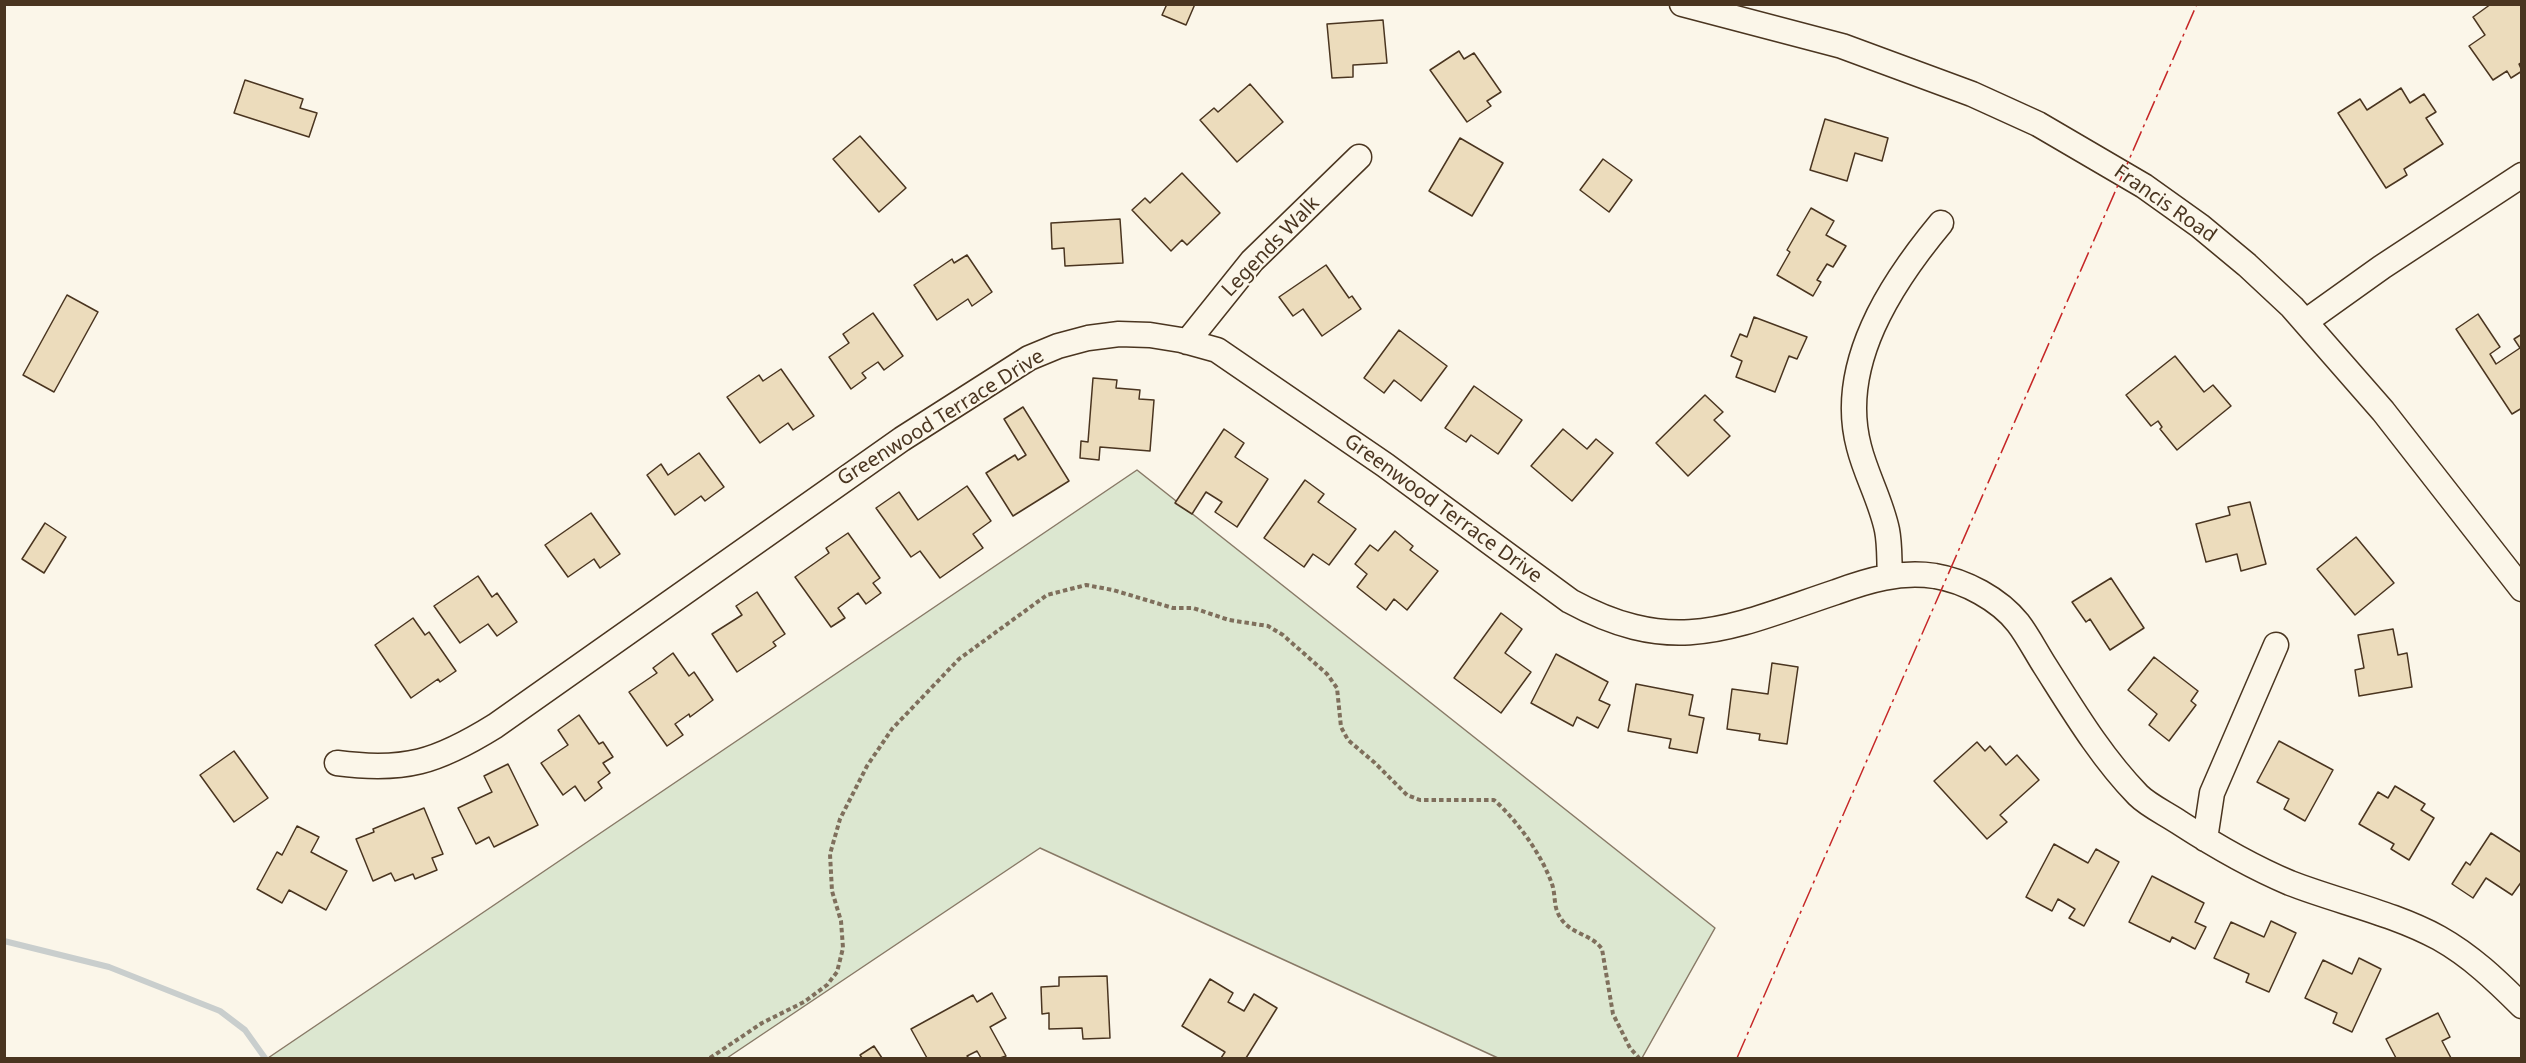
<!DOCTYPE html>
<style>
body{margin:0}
#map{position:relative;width:2526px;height:1063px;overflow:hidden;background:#fbf6e9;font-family:"Noto Sans",sans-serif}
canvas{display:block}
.frame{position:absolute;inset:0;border:6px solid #4a3520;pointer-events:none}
</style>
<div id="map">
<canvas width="2526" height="1063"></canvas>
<div class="frame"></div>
</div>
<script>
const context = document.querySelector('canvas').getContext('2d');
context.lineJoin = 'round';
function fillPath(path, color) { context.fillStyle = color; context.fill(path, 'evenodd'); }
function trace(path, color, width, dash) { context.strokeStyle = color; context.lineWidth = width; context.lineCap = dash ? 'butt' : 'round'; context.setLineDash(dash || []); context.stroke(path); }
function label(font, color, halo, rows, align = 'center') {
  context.font = font + ' "Noto Sans",sans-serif'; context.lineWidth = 4.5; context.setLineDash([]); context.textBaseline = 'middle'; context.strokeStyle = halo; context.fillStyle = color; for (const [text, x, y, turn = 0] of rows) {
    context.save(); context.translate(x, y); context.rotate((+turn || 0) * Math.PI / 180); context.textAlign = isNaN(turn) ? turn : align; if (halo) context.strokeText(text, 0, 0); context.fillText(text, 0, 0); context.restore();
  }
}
const green = new Path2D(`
 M1137,470L1715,928L1642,1058H1498L1040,848L727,1058H268Z`);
const stream = new Path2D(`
 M4,941L109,967L220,1011L245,1030L265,1058`);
const building = new Path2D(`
 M1195,4L1186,25L1162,15L1167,4Z
 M2491,4H2522V62L2519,64L2522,71L2511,78L2507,71L2493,80L2469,46L2485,35L2473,17Z
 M1383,20L1387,63L1353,65V77L1332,78L1327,24Z
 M1459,51L1464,59L1474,53L1501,92L1487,101L1491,106L1467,122L1430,70Z
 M245,80L303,99L300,108L317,113L309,137L234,113Z
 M1250,84L1283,122L1237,162L1200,120L1214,108L1218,112Z
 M2401,88L2410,103L2424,94L2436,112L2426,118L2443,144L2404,169L2407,175L2386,188L2338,113L2360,99L2367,110Z
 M1825,119L1888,138L1882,161L1855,153L1847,181L1810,170Z
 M860,136L906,188L879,212L833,159Z
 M1460,138L1503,163L1472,216L1429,191Z
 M1603,159L1632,180L1609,212L1580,190Z
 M1182,173L1220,213L1187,245L1182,240L1171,251L1132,210L1145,198L1150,203Z
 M1811,208L1834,221L1826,235L1846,246L1833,267L1827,264L1817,280L1821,282L1813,296L1777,275L1790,252L1787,250Z
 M1120,219L1123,263L1065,266L1064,248L1052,249L1051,223Z
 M967,255L992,292L972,306L968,299L937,320L914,285L952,259L954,263Z
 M1326,265L1349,298L1352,296L1361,309L1322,336L1303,309L1293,316L1279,297Z
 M67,295L98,312L54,392L23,375Z
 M873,313L903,356L884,370L878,362L862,373L866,378L851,389L829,357L849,343L843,334Z
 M2478,314L2500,347L2490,354L2496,364L2520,348L2514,339L2522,334V408L2512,414L2456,329Z
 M1754,317L1807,337L1797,359L1789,356L1775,392L1736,377L1742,361L1731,356L1740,334L1747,337Z
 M1399,330L1447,366L1421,401L1394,380L1384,393L1364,378Z
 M2175,356L2204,392L2213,385L2231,406L2177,450L2160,429L2162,427L2158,421L2151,426L2126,395Z
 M781,369L814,416L793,430L788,423L760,443L727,397L759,375L763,381Z
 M1093,378L1117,380L1116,388L1140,390L1139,399L1154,400L1150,451L1100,447L1099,460L1080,458L1081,441L1088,442Z
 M1474,386L1522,420L1498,454L1471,435L1466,442L1445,428Z
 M1705,395L1723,412L1714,420L1730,436L1688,476L1656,443Z
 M1023,407L1069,481L1013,516L986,473L1015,455L1018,460L1026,455L1004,419Z
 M1224,429L1244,443L1235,457L1268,479L1237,527L1215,512L1222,502L1206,492L1192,514L1175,503Z
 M1563,429L1587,449L1596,439L1613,453L1572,501L1531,466Z
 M699,453L724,487L705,501L701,496L675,515L647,475L661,464L668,475Z
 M1305,480L1324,494L1318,502L1356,529L1329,565L1313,554L1304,567L1264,538Z
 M967,486L991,521L973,534L983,548L940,578L920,551L911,557L876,508L899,492L918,520Z
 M2250,502L2266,564L2241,571L2237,554L2206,562L2196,524L2230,515L2228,507Z
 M591,513L620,554L600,568L594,559L568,577L545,545Z
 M45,523L66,537L44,573L22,559Z
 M1395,531L1413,546L1410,550L1438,571L1407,610L1394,599L1386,610L1357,587L1367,574L1355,564L1370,545L1378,551Z
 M848,533L880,578L873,583L881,593L866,604L858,593L838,608L845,618L831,627L795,577L829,553L826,548Z
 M2356,537L2394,583L2355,615L2317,569Z
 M478,576L492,597L497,593L517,622L497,636L488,624L460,643L434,606Z
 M2111,578L2144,628L2110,650L2090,619L2086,622L2072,602Z
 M757,592L785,634L773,642L776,646L737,672L712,634L742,615L736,606Z
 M1501,613L1522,629L1505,653L1531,672L1501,713L1454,678Z
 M413,618L425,635L429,632L456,671L440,682L438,679L411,698L375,645Z
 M2393,629L2398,655L2407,653L2412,687L2359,696L2355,670L2364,668L2358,635Z
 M673,653L689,676L694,672L713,700L690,717L689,714L675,724L683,735L667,746L629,692L657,673L653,668Z
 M1556,654L1608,682L1599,700L1610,705L1598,728L1577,717L1573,726L1531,703Z
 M2154,657L2198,691L2191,701L2196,705L2169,741L2149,725L2157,714L2128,690Z
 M1772,663L1798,667L1787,744L1759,740L1760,734L1727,729L1732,689L1768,694Z
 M1636,684L1693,695L1689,715L1704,718L1697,753L1669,748L1671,739L1628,731Z
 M579,715L599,744L603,742L613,757L603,763L610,773L598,782L602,788L585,801L575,786L563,795L541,763L568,745L558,730Z
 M2279,741L2333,770L2305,821L2284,809L2289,799L2257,782Z
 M1977,742L1985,751L1990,746L2006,765L2017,755L2039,780L2000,815L2007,822L1987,839L1934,781Z
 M234,751L268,798L234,822L200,775Z
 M508,764L538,825L494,847L489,837L476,844L458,808L492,792L484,776Z
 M2395,786L2425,804L2421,810L2434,818L2409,860L2391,849L2394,844L2359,824L2378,792L2388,798Z
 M424,808L443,854L432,858L437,870L415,879L413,874L395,881L391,873L373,881L356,839L374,832L373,829Z
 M297,826L319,837L311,852L347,871L326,910L289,890L282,903L257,889L277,852L282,855Z
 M2491,833L2522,853V881L2512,895L2486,878L2473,898L2452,884L2466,862L2470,865Z
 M2054,844L2088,863L2096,849L2119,862L2084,926L2069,918L2075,909L2058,899L2052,911L2026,897Z
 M2152,876L2204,903L2195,922L2206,927L2195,949L2172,937L2170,942L2129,922Z
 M2271,921L2296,933L2269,992L2246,982L2249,974L2214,958L2231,922L2264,937Z
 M2359,958L2381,969L2352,1032L2333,1023L2337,1013L2305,998L2323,960L2352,974Z
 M1107,976L1110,1038L1083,1039L1082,1028L1049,1029V1013L1042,1014L1041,987L1059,986V977Z
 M1210,979L1233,993L1228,1002L1244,1011L1254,994L1277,1008L1246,1058H1221L1225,1052L1182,1026Z
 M992,993L1006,1018L990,1027L1006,1056L1000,1058H981L977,1051L967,1056L969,1058H927L911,1029L973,995L977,1002Z
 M2438,1013L2450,1037L2442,1041L2451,1058H2396L2386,1039Z
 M874,1046L882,1058H862L860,1055Z`);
const path = new Path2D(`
 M710,1058L762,1023L804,1002L827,985L837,972L843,948L841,921L832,891L830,854L840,819L867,766L892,729L959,659L1047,595L1086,585L1113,590L1173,608H1193L1229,620L1268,626L1283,635L1327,674L1337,688L1341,727L1348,740L1375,763L1407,795L1420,800H1494C1516,819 1542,855 1552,884C1555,892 1554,903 1557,911C1566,935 1590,932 1602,949L1613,1014L1630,1048L1639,1058`);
const minor = new Path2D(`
 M1682,4L1842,46L1972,94L2038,124L2144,186L2200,226L2247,265L2292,307L2383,411L2522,589
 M2305,322L2382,267L2522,175
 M1187,342L1252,261L1359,157
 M1890,576C1889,561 1890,545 1887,530C1881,501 1866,475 1859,447C1837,365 1891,283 1941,223
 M337,763C405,772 437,762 495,726L902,439L1029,358L1058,346L1088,338L1119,334L1150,335L1181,340L1217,350L1385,465L1570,601C1675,658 1731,627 1836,592C1869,580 1899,571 1935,576C1965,581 1999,599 2018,623C2028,636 2036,652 2045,666C2073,710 2101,757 2138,795C2149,806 2167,814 2180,823C2214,845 2252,867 2290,883C2339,902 2393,913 2439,938C2471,956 2496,980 2522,1006
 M2205,839L2212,793L2276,645`);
const power = new Path2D(`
 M1737,1058L2197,4`);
const streetNames = [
 ["Francis Road",2165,204,35],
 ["Legends Walk",1271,247,-46],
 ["Greenwood Terrace Drive",941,418,-32],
 ["Greenwood Terrace Drive",1443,509,36]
];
fillPath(green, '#dce7d0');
trace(green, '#887966', 1.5);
trace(stream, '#c9cecd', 6);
fillPath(building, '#ecdcbc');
trace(building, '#4a3520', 1.5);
trace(minor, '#4a3520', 27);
trace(path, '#7f6f5c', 4, [4.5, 3]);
trace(minor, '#fbf6e9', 24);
trace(power, '#c62828', 1.5, [21, 4.5, 3, 4.5]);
label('20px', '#4a3520', '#fbf6e9', streetNames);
</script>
